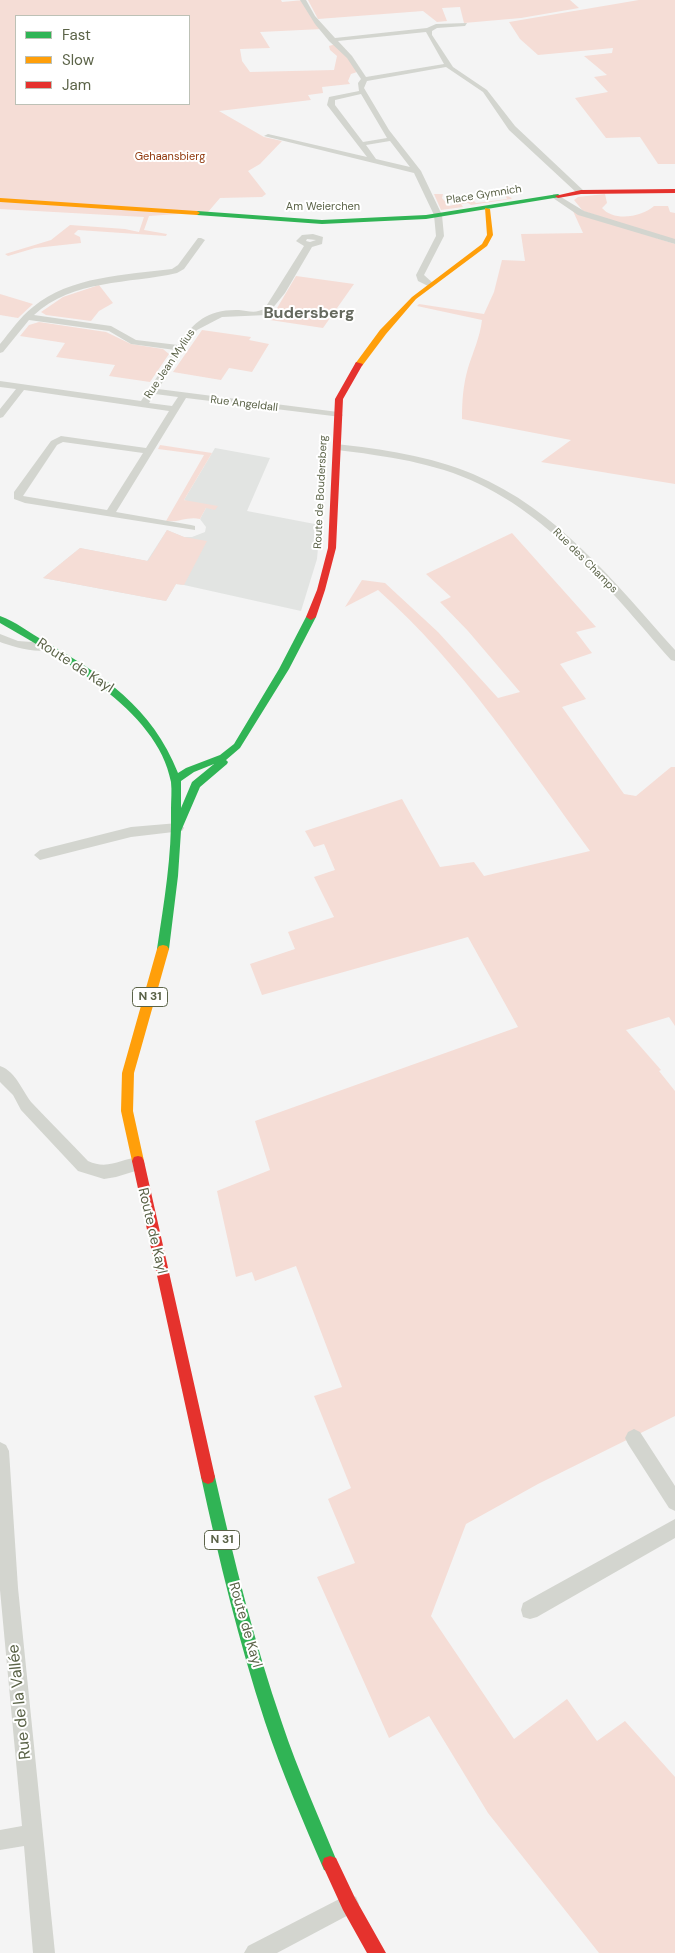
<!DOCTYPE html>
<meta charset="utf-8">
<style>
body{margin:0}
#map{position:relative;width:675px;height:1953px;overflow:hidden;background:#f4f4f4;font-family:"DM Sans",sans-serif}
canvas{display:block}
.legend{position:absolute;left:15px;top:15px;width:175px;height:90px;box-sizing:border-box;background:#fff;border:1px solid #bdc1b6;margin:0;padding:6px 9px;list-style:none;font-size:15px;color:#5b6348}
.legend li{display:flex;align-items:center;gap:10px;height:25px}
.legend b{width:25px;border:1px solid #bdc1b6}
</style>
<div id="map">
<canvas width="675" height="1953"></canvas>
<ul class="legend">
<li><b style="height:6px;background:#30b455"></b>Fast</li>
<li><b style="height:6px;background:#ff9f0a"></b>Slow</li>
<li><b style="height:6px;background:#e5322d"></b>Jam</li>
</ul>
</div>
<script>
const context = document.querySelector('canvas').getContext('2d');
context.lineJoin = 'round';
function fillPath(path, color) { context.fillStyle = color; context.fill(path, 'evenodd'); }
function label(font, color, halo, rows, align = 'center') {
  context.font = font + ' "DM Sans",sans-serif'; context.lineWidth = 4; context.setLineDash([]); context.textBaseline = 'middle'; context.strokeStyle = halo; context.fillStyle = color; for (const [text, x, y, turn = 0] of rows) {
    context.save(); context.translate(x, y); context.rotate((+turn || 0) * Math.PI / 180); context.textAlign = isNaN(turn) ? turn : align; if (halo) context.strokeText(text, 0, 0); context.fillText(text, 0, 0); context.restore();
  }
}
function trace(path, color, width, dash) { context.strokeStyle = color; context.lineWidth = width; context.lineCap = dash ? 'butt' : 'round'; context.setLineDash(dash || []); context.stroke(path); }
const education = new Path2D(`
 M215,448L270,458L247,511L320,525L317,559L301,611L184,585L176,584L166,601L43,578L80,548L147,561L167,530L184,537H192L205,532L206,527L200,519L206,508L184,500Z`);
const green = new Path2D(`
 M0,0H281L282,2L304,0L322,29L260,32L270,48L240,49L242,61L250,72L334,70L337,56L330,50L329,46L336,44L353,62L357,72L351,74L348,81L350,84L322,87L323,93L308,95L311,100L219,111L264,137L282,141L260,164L248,171L266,194L262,197L220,198L208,212L149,216L144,230L167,234L166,236L78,230L74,234L80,237L81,243L35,248L8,256L5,254L51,240L70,225L125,229L139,232L144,217L0,209ZM16,16H189V104H16Z
 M308,0H570L579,8L521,18L464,23L460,7L442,8L447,21L437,22L423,11L318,19Z
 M639,0H675V164H658L640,137L606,138L575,98L608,92L594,77L607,75L584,56L612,53L613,48L538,55L520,39L509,22Z
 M434,194H443L442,198L449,206L473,200L476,203L507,199L505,195L512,198L511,199L471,205L468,203L461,204L463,207L441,210Z
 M605,194L607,203L602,208C614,222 642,217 654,206H668L670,212L675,213V241L583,211L574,200L578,197Z
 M573,211L675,244V484L541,462L571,440L462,419C462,402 463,385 468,368C473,352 480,337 482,320L417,306L419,304L484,314L494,292L502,260L525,261L521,234L583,233Z
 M296,276L354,284L323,328L270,320Z
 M99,285L113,303L99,311L91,321L46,315L41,312L63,297Z
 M0,294L33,304L18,318L0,315Z
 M39,322L106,332L131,344L163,349L169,354L150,382L109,376L115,365L56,357L65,343L20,336L29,325Z
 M202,330L251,337L249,340L269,344L252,372L229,368L221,380L173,372Z
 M160,445L212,453L184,500L218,506L215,510L206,508L200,519C187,516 178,523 166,521L204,455L158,449Z
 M167,530L184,537L207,541L184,585L176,584L166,601L43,578L80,548L148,561Z
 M512,533L596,627L576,632L592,653L560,664L586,699L562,707L624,794L636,796L671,767H675V1026L669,1017L626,1030L661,1070L659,1071L675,1091V1416L538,1484L466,1524L431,1616L514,1739L567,1699L597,1741L625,1721L675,1777V1953H599L488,1813L429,1716L389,1738L317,1577L355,1563L328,1499L351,1488L314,1396L342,1387L296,1266L255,1281L252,1272L236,1277L217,1191L270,1170L255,1121L518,1027L468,937L262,995L250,964L295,949L288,932L334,917L314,877L335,870L324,844L314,847L305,831L402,799L440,867L474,862L484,876L590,851C524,761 462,664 378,590L345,607L362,580L385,583L438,632L498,698L520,692L468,631L440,602L451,597L426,574Z`);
const street = new Path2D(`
 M300,0H306L315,16L335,38L427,28L436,24L467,23L465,26L437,28L432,31V35L453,67L487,90L515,126L585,192L578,194L509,130L483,92L446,67L367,81L364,88L389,130L421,171L442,215L444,236L424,275L434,284L430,287L418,281L416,275L436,236L434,215L414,173L264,136L268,134L367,157L327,105L329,97L359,91L358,83L361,79L347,58L329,41L315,24ZM426,32L444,64L366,77L352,56L338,41ZM361,94L387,138L363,142L335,105V100ZM390,141L410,167L376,159L366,145Z
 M556,194L584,211L675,239V244L578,215L553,198V194Z
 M313,234L323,237L322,244L312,247L285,293L267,315L222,317L197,330L158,389L338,412L343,415L341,417L186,398L116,512L191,525L195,526V530L25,503L14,499V492L51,441L61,436L146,448L169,411L24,390L3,417L0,418V409L16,389L0,387V381L141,401L175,350L131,344L109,331L29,320L3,352L0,353V344C10,332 20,317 33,307C70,276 126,275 172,269L178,265L198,238H201L205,240L184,269L177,273C129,284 73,279 34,315L111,326L136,340L178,345C194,321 209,309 239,310C248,311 257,314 265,308L304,246L296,241L302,235ZM307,239L316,240L310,242L306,241ZM155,394L178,397L172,406L149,403ZM63,442L143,453L107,510L23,496L57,445Z
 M336,444C382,449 430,456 473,474C558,510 615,583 675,650V661L671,660C606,586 542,501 444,470C421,463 398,458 374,455C360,452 346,452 333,449V445Z
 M0,634L18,641L46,643L52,647C43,656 11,646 0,642Z
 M178,823L182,825L184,828L182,831L131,837L40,860L34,855L40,850L131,827Z
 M0,1066C17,1072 22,1092 33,1104C51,1123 70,1142 88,1161C111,1172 127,1154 142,1159L145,1164L142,1169L116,1177L104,1179L78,1171L21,1110L13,1095L0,1082Z
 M634,1429L640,1432L675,1486V1511L669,1508L628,1444L625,1438L628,1432Z
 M0,1442L6,1445L9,1451L18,1588L55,1953H33L24,1846L0,1850V1830L22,1826L0,1590Z
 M675,1519V1538L537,1617L530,1619L523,1617L521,1610L523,1603Z
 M349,1894L356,1897L359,1904L356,1911L277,1953H244L248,1946Z`);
const fast = new Path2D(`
 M558,194L561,196L560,197L426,219L322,224L197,215L194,213L197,211L322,220L426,215Z
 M311,614L316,617L289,669L240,748L226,760L228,762L227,764L200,787L181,831L178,876L169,949L167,952H159L157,949C164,902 172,856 171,809C171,800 172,791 171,782C158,709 58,657 0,623V616C15,621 30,633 44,641C103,675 152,707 178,773L186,768L220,755L234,744L279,669L306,617ZM214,764L192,782L181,808V781L194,772Z
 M208,1470L213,1472L215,1477C234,1560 254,1642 282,1723C298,1771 319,1817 338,1864L336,1870L330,1872L324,1870C303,1821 282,1773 265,1722C239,1642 219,1560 201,1477L203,1472Z`);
const slow = new Path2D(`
 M0,198L197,211L200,213L197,215L0,202Z
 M485,208L490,209L493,235L487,246L416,299L386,334L362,366H356L355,364L380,330L412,297L482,244L487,235Z
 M163,945L167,946L169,949L134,1073L133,1111L144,1161L142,1165L138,1166L134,1165L132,1161L121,1111L122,1073L157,949L159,946Z`);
const jam = new Path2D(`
 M675,189V193L581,194L558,198L555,196L581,190Z
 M356,362L363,364L343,399L336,548L325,590L316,617L311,620L306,617L317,590L328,548L335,399Z
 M138,1156L142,1157L144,1161L215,1477L213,1482L208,1484L203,1482L201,1477L132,1161L134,1157Z
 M330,1856L336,1858L355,1898L386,1953H367L343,1910L322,1864L324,1858Z`);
const farParknames = [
 ["Gehaansbierg",170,157]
];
const farStreetnames = [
 ["Place Gymnich",484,195,-9],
 ["Am Weierchen",323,207],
 ["Rue Jean Mylius",170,364,-56],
 ["Rue Angeldall",244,404,7],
 ["Route de Boudersberg",321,492,-87],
 ["Rue des Champs",585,561,45]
];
const shields = [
 [150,997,35],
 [222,1540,35]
];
const shieldNames = [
 ["N 31",150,997],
 ["N 31",222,1540]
];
const streetNames = [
 ["Route de Kayl",75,666,33],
 ["Route de Kayl",152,1231,77],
 ["Route de Kayl",245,1625,74]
];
const farDistrictnames = [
 ["Budersberg",309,314]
];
const nearStreetnames = [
 ["Rue de la Vallée",20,1702,-96]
];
fillPath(education, '#e2e4e2');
fillPath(green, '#f5ddd6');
fillPath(street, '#d3d5cf');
fillPath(fast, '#30b455');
fillPath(slow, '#ff9f0a');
fillPath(jam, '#e5322d');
label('11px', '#90380d', '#fff', farParknames);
label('11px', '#5b6348', '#fff', farStreetnames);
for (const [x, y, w] of shields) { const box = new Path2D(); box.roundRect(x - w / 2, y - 9.5, w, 19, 4); context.fillStyle = '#fff'; context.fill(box); trace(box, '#5b6348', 1); }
label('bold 12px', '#5b6348', null, shieldNames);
label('14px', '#5b6348', '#fff', streetNames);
label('bold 16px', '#65695e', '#fff', farDistrictnames);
label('16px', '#5b6348', '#fff', nearStreetnames);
</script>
